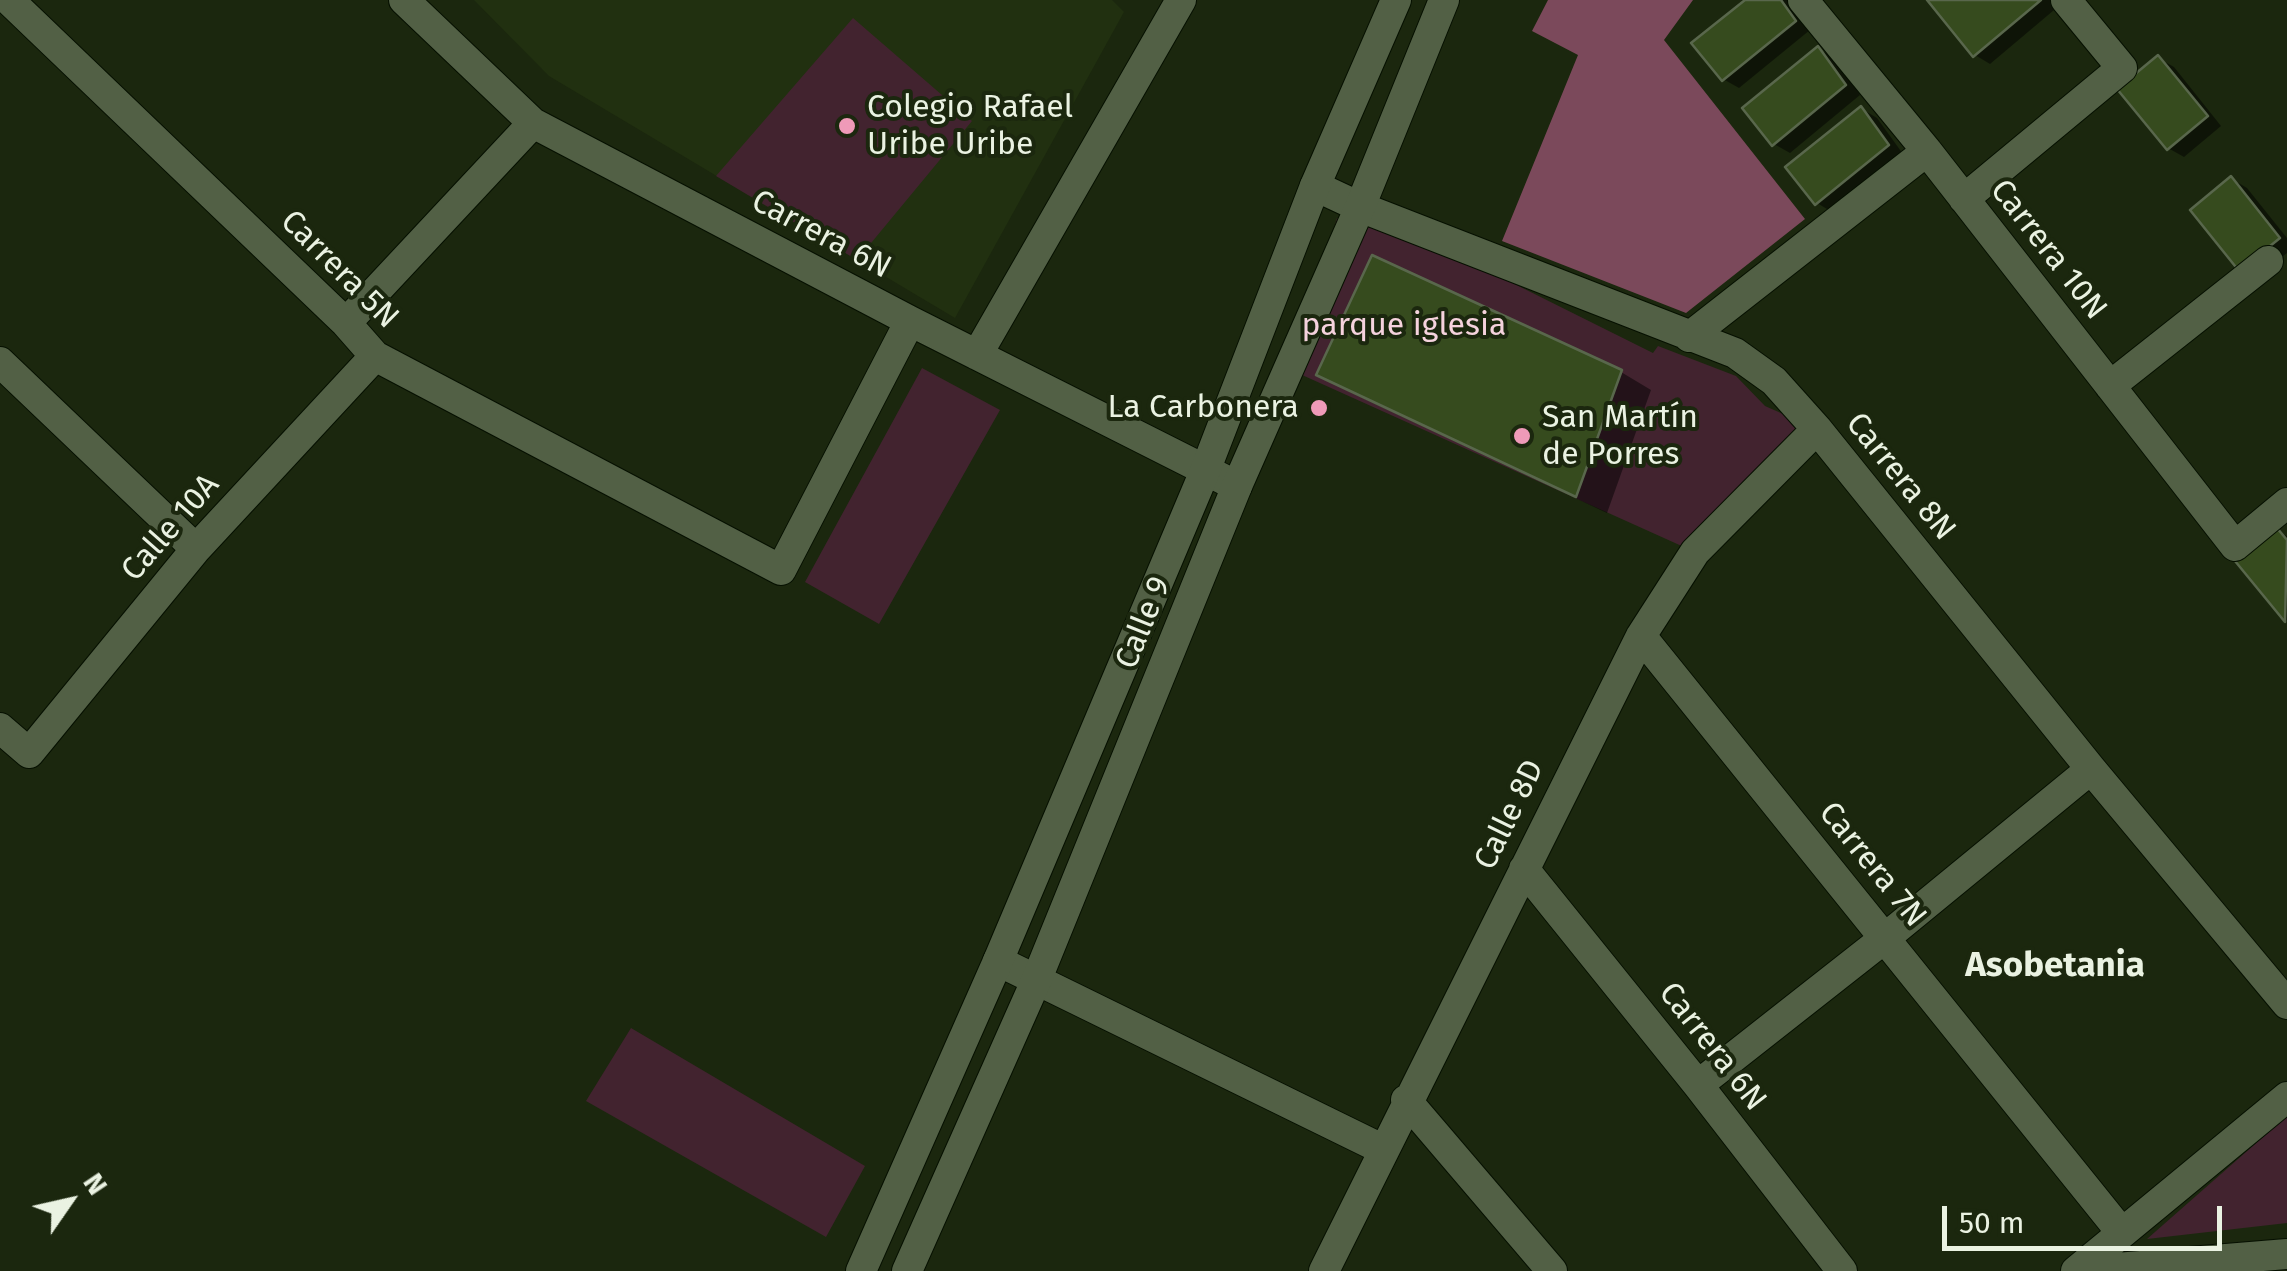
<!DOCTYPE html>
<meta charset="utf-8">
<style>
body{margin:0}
#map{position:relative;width:2287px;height:1271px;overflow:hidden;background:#1b270e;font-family:"Fira Sans",sans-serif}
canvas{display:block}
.north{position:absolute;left:20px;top:1151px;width:100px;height:100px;-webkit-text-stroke:8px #1b270e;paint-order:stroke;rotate:56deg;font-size:28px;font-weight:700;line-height:40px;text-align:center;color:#eaf2e2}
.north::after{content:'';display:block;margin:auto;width:35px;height:45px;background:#eaf2e2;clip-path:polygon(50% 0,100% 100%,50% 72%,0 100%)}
.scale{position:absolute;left:1942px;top:1206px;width:280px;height:45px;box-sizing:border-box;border:5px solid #eaf2e2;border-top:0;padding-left:12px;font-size:30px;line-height:35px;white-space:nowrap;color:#eaf2e2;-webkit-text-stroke:8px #1b270e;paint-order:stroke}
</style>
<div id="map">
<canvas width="2287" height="1271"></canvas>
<div class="north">N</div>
<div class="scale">50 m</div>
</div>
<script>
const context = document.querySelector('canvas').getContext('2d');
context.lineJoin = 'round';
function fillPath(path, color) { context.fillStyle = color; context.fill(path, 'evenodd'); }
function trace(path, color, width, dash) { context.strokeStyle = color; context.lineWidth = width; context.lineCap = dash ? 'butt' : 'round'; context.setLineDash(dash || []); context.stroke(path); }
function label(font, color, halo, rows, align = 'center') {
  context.font = font + ' "Fira Sans",sans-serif'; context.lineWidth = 8; context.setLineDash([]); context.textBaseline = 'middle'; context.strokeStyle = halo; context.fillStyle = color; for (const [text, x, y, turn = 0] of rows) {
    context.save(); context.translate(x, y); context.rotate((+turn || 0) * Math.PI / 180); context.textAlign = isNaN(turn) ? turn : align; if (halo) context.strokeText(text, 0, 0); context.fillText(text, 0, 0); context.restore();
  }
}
const built = new Path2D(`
 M474,0H1112L1124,12L955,318L549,76Z`);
const green = new Path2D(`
 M853,18L972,121L857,260L716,176Z
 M1360,207L1653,353L1658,346L1736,376L1765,406L1817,429L1695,552L1291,370L1337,218L1352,225Z
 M922,368L1000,410L879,624L805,582Z
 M631,1028L865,1166L826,1237L586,1101Z
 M2287,1116V1223L2147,1239Z`);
const forest = new Path2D(`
 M1548,0H1693L1664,40L1805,219L1686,313L1502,241L1578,55L1532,31Z`);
const shadow = new Path2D(`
 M1749,0H1788L1810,30L1739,88L1723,79Z
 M1930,0H2056L2060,5L1990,64L1975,55Z
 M1819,49L1834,58L1860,95L1790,153L1774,144Z
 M2158,58L2174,67L2221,126L2184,157L2168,148Z
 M1862,109L1877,118L1903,154L1832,212L1817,203Z
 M2232,179L2247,188L2287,238V253L2256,278Z
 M1621,372L1651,390L1607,513L1350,392L1319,374Z
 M2277,531L2287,536V621L2239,562Z`);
const building = new Path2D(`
 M1745,0H1781L1796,21L1722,81L1691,43Z
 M1927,0H2041L1973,57Z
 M1818,46L1846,85L1772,146L1742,108Z
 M2158,55L2208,116L2167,150L2117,89Z
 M1861,106L1889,145L1815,205L1785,167Z
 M2231,176L2280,238L2239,271L2190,210Z
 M1372,255L1622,370L1576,497L1316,375Z
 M2277,528L2287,540L2285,622L2235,561Z`);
const minor = new Path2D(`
 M9,0L346,323L375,356L781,570L910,321
 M404,0L533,123L910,321L1237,486
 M1803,0L1927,151L2235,546L2287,503
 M1315,186L1360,207L1735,353L1774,381L1817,429L2091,769L2287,1004
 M1964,199L2122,68L2066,0
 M346,323L533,123
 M1689,337L1927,151
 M977,355L1181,0
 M0,362L196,549
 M2110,386L2268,261
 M1641,636L2122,1233
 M0,728L29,753L196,549L375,356
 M1524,869L1698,1085L1842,1271
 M998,961L1382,1149
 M1698,1085L1885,938L2091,769
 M1406,1100L1552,1271
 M1324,1271L1641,636L1695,552L1817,429
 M2076,1271L2287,1097
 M2080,1271L2287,1254`);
const tertiary = new Path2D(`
 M861,1271L998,961L1205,471L1315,186L1396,0
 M907,1271L1036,981L1237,486L1360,207L1444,0`);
const markers = [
 [847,126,10,"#ef9ab8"],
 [1319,408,10,"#ef9ab8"],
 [1522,436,10,"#ef9ab8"]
];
const poiNames = [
 ["Colegio Rafael",867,108],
 ["Uribe Uribe",867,145],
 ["La Carbonera",1299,408,"right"],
 ["San Martín",1542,418],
 ["de Porres",1542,455]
];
const streetNames = [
 ["Carrera 6N",821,235,28],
 ["Carrera 10N",2048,250,52],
 ["Carrera 5N",339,270,45],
 ["Carrera 8N",1900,477,51],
 ["Calle 10A",171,528,-49],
 ["Calle 9",1144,623,-68],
 ["Calle 8D",1510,815,-64],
 ["Carrera 7N",1872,865,51],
 ["Carrera 6N",1712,1047,52]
];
const parkNames = [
 ["parque iglesia",1404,326]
];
const neighbourhoodNames = [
 ["Asobetania",2055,966]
];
fillPath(built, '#213010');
fillPath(green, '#42232f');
fillPath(forest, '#7b495b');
fillPath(shadow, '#0007');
fillPath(building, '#364b1e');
trace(building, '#59674c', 2.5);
trace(minor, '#061000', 32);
trace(tertiary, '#061000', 32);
trace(minor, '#526045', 30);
trace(tertiary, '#526045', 30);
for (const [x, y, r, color] of markers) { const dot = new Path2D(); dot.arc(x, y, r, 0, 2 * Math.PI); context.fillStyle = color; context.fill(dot); trace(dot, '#1b270e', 4); }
label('32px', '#eaf2e2', '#1b270e', poiNames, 'left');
label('32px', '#eaf2e2', '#1b270e', streetNames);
label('32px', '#f5d2dd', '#1b270e', parkNames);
label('bold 35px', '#eaf2e2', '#1b270e', neighbourhoodNames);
</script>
